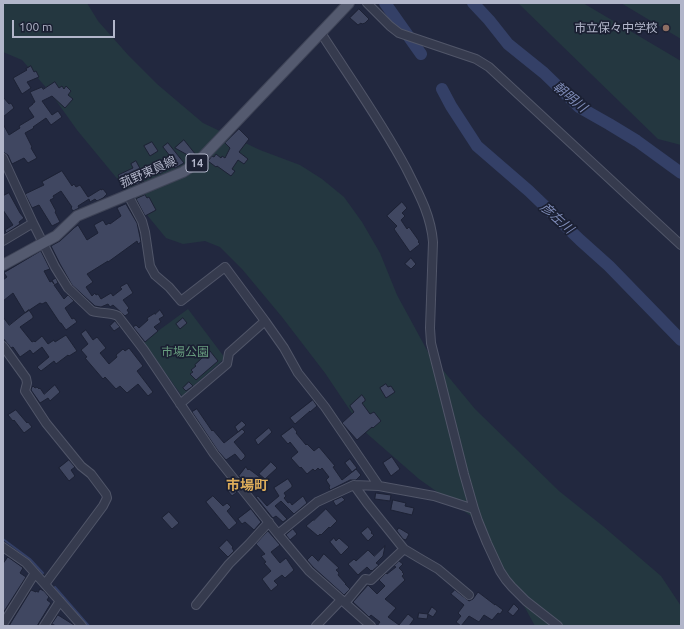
<!DOCTYPE html>
<meta charset="utf-8">
<style>
body{margin:0}
#map{position:relative;width:684px;height:629px;overflow:hidden;background:#22283f;font-family:Ubuntu,sans-serif}
canvas{display:block}
.frame{position:absolute;inset:0;border:4px solid #b2b6ca;pointer-events:none}
.scale{position:absolute;left:12px;top:20px;width:103px;height:18px;box-sizing:border-box;border:2px solid #b2b6ca;border-top:0;padding-left:5px;font-size:12px;line-height:14px;white-space:nowrap;color:#b2b6ca;-webkit-text-stroke:3px #1b2033;paint-order:stroke}
</style>
<div id="map">
<canvas width="684" height="629"></canvas>
<div class="frame"></div>
<div class="scale">100 m</div>
</div>
<script>
const context = document.querySelector('canvas').getContext('2d');
context.lineJoin = 'round';
function fillPath(path, color) { context.fillStyle = color; context.fill(path, 'evenodd'); }
function trace(path, color, width, dash) { context.strokeStyle = color; context.lineWidth = width; context.lineCap = dash ? 'butt' : 'round'; context.setLineDash(dash || []); context.stroke(path); }
function label(font, color, halo, rows, align = 'center') {
  context.font = font + ' Ubuntu,"Noto Sans JP",sans-serif'; context.lineWidth = 3.5; context.setLineDash([]); context.textBaseline = 'middle'; context.strokeStyle = halo; context.fillStyle = color; for (const [text, x, y, turn = 0] of rows) {
    context.save(); context.translate(x, y); context.rotate((+turn || 0) * Math.PI / 180); context.textAlign = isNaN(turn) ? turn : align; if (halo) context.strokeText(text, 0, 0); context.fillText(text, 0, 0); context.restore();
  }
}
const green = new Path2D(`
 M3,3H87L98,21L129,56L157,84L203,123L260,150L300,165L322,179L344,197L362,222L380,253L397,295L428,352L475,409L559,491L604,527L661,576L681,606V626H535L490,544L471,516L419,479L364,431L325,373L282,317L242,269L220,247L205,241L183,244L166,238L77,130L50,92L22,60L3,52Z
 M518,3H583L681,61V145L658,139Z
 M621,3H681V39Z
 M188,309L225,358L182,396L143,342Z`);
const stream = new Path2D(`
 M3,539L30,559L43,573
 M55,587L89,626`);
const river = new Path2D(`
 M385,3L421,54
 M473,3L489,20L508,44L544,73L579,107L609,124L637,141L681,173
 M442,89L451,106L477,146L529,191L580,240L609,266L681,340`);
const building = new Path2D(`
 M359,9L369,19L365,23L362,24L361,23L358,25L350,18Z
 M31,66L34,72L36,71L39,77L27,82L31,88L22,94L13,78L27,70L26,69Z
 M55,82L59,88L62,86L64,89L66,86L71,91L68,95L73,99L65,108L52,96L42,101L52,115L58,111L62,117L51,125L46,118L33,127L34,128L25,133L32,147L31,148L37,158L28,163L24,158L12,164L8,155L3,152V124L9,135L20,128L19,126L34,117L28,108L33,104V103L35,102L30,92L42,87L43,89Z
 M3,97L9,104L11,103L14,108L3,117Z
 M239,129L249,139L239,152L248,159L244,164L238,160L232,169L235,171L231,176L217,166L216,167L208,161L212,156L214,157L216,154L221,158L222,156L225,158L230,148L225,143Z
 M184,140L196,155L193,158L175,148Z
 M152,142L158,151L150,156L144,146Z
 M168,143L184,163L175,168L172,165L160,174L153,163L159,160L161,163L170,156L163,147Z
 M136,161L143,174L142,175L144,181L136,185L135,183L124,188L118,175L133,168L131,164Z
 M62,171L72,186L74,184L76,187L80,185L88,197L101,189V190L103,189L107,194L103,198L97,201L95,199L90,202L89,199L78,206L79,208L73,211L71,208L72,207L61,191L53,196L54,198L50,200L56,211L55,212L60,222L52,226L39,205L32,208L25,194L44,185L42,182Z
 M9,193L20,213L24,218L19,222L20,224L6,233L5,230L13,225L3,210V196Z
 M145,195L147,198L149,197L156,210L145,216L136,199Z
 M402,202L407,208L402,213L405,216L401,220L407,229L409,227L419,241L418,242L420,244L410,252L394,229L397,226L387,216Z
 M126,204L137,223L141,242L138,244L137,241L108,262V261L87,274L93,282L86,287L92,296L95,293L96,295L98,294L101,299L111,293L113,296L122,289L120,287L127,283L133,293L123,300L129,308L127,310L129,313L125,316L113,305L110,307L108,304L101,307L95,306L72,285L60,264L51,246L60,241L74,228L78,225L87,240L98,233L94,225L103,220L106,225L109,223L110,224L121,216L117,208Z
 M41,251L50,269L44,271L50,282L52,281L54,284L52,280L56,278L58,283L54,285L64,299L68,295L74,301L65,308L72,319L74,318L77,322L66,330L61,323H60L46,302L42,304L40,303L25,313L13,293L3,301V280L7,277L4,273Z
 M411,258L416,264L411,269L405,264Z
 M29,310L33,316V318L20,327L32,342L34,341L35,342L42,336L48,344L54,340L55,342L66,335L77,351L69,356L68,355L56,364L54,361L41,371L37,367L49,357L42,347L33,354L30,350L20,357L13,347L11,348L3,338V317L9,325Z
 M160,310L164,316L159,319L161,322L154,327L158,331L145,342L133,327L136,325L139,328L148,320L147,318L155,313V314Z
 M183,318L187,323L180,329L176,324Z
 M115,321L120,327L114,331L110,326Z
 M86,330L93,340L97,337L106,348L100,353L109,364L117,357L116,355L123,349L125,351L129,348L143,366L137,371L153,392L148,396L138,384L127,393L120,386L116,389L105,377L103,379L85,358L87,357L81,350L88,344L81,334Z
 M210,351L218,361L196,380L190,374L193,372L191,370L196,366L195,365Z
 M189,382L193,386L186,391L183,388Z
 M386,384L388,387L391,386L395,392L386,398L380,388Z
 M55,385L60,392L50,401L48,398L40,403L31,390L32,387L33,386L35,388L37,387L39,389L40,388L44,394Z
 M362,395L365,399V401L362,403L370,414L374,412L381,421L373,428L372,427L357,440L342,423L354,412L350,406Z
 M313,400L317,406L310,412V411L295,424L290,418Z
 M197,409L212,431L213,430L224,443L242,429L245,432L234,442L245,455V457L241,461L235,454L226,460L218,451L192,412Z
 M16,410L27,423L28,422L32,427L24,433L14,420L13,421L8,415Z
 M242,421L246,425L238,432L235,427Z
 M293,427L297,432L296,433L306,445L307,444L314,451L319,447L335,466L333,467L342,480L356,469L361,475L356,480H350L330,490L329,487L330,486L326,480L329,477L322,468L320,470L318,468L315,471L313,469L307,474L301,467L300,468L291,458L298,452L290,442L288,444L281,436Z
 M269,428L272,432L258,445L255,440Z
 M392,457L400,469L391,476L383,463Z
 M350,459L357,468L352,472L345,463Z
 M69,460L75,467L71,470L75,476L69,481L59,468Z
 M271,462L277,468L265,479L259,474Z
 M246,467L248,470L249,469L261,478L254,487L247,482L246,484L239,476Z
 M288,479L292,485V487L284,493L286,496L284,498L288,503L290,502L292,505L303,496L307,503L294,514L281,501L275,506L287,519L283,522L276,516L273,518L272,517L256,497L258,496L267,506L279,496L274,488Z
 M233,487L237,492L232,496L228,491Z
 M376,493L391,495L390,501L375,499Z
 M213,496L223,506L227,503L231,507L227,511L237,523L229,530L206,502Z
 M342,497L345,500L336,506L333,501Z
 M393,500L406,503L405,506L414,508L412,515L391,510Z
 M251,509L261,522L254,530L245,522L242,524L238,519Z
 M326,509L337,521L330,528L329,527L321,535L320,534L318,536L306,526L313,520H314Z
 M169,512L179,523L172,529L162,518Z
 M368,527L372,532L371,533L374,535L368,541L361,533Z
 M399,528L409,534L406,540L403,539L397,531Z
 M293,529L297,534L290,540L286,535Z
 M268,531L280,545L271,552L280,563L286,558L294,570L285,578L282,575L274,581L278,585L271,591L262,579L271,571L264,563L266,562L261,556L265,554L256,544Z
 M334,538L336,541L339,538L349,547L341,555L330,542Z
 M227,540L233,547L232,548L234,551L228,557L219,548Z
 M385,546L383,556L376,563L379,565L372,571L371,570V571L367,567L358,575L348,564L354,559L356,561L368,550L374,556Z
 M324,554L339,568L336,570L339,573L338,575L346,584H345L350,589L344,595L313,567L307,560L312,555L318,561Z
 M8,557L22,567L23,568L20,573L26,577L3,613V564Z
 M399,561L403,564L399,568L403,572H402L404,574L402,576L405,580L385,599L396,608L388,617L399,625L408,614L414,619L409,626H377L380,622L371,615L369,617L353,602L368,585L377,594L385,586L379,580L386,573L387,574L396,567L394,566Z
 M40,589L44,591L49,597L47,600L51,603L37,626H9L31,590L36,592V591L38,592Z
 M455,590L469,601L473,599L478,592L495,605V604L503,610L500,614L498,613L492,620L484,615L479,622L469,616L461,626L456,622L461,616L458,613L464,605L451,594Z
 M514,604L519,609L513,616L508,612Z
 M432,607L437,611L433,617L428,614Z
 M419,613L428,614L427,619L418,618Z
 M58,615L74,625L75,626H56L52,624Z`);
const minor = new Path2D(`
 M367,3L390,26L399,33L476,59L489,67L681,245
 M321,33C350,78 381,121 406,168C418,192 431,215 433,242L430,328L431,343L464,474L474,509L478,521L487,543L500,571L506,580L512,587L526,601L558,626
 M3,158L33,223L55,267L68,288L92,311C101,314 110,312 118,316L144,350L214,454L278,534L309,571L371,626
 M128,195L142,221L145,232L150,266L155,275L169,287L181,301L225,267L265,321L229,353L227,364L180,404
 M3,241L33,223
 M265,321L284,348L298,373L325,407L379,486L354,485L317,502L278,534
 M3,346L26,378L27,383L25,391L46,423L81,466L91,474L106,494L107,498L103,506L45,584
 M354,485L367,503L404,549L419,558L438,569L469,595
 M379,486L434,496L474,509
 M3,547L26,563L82,626
 M345,603L365,579L371,580L404,549
 M196,605L229,564L249,544L269,522
 M3,624L35,573
 M44,626L60,601
 M316,626L341,600`);
const major = new Path2D(`
 M3,265L43,243L56,236L77,216L183,172L197,163L349,3`);
const markers = [
 [666,28,4,"#8d6e63"]
];
const shields = [
 [197,163,22]
];
const shieldNames = [
 ["14",197,163]
];
const poiNames = [
 ["市立保々中学校",658,28]
];
const streetNames = [
 ["菰野東員線",148,172,-24]
];
const parkNames = [
 ["市場公園",185,352]
];
const waterNames = [
 ["朝明川",570,97,39],
 ["彦左川",557,218,42]
];
const quarterNames = [
 ["市場町",247,485]
];
fillPath(green, '#243740');
trace(stream, '#344067', 2);
trace(river, '#344067', 12);
fillPath(building, '#404761');
trace(building, '#1d2235', 1);
trace(minor, '#515669', 10);
trace(major, '#3f4457', 12);
trace(minor, '#363b4e', 8);
trace(major, '#545a6f', 10);
for (const [x, y, r, color] of markers) { const dot = new Path2D(); dot.arc(x, y, r, 0, 2 * Math.PI); context.fillStyle = color; context.fill(dot); trace(dot, '#1b2033', 1.5); }
for (const [x, y, w] of shields) { const box = new Path2D(); box.roundRect(x - w / 2, y - 9, w, 18, 3); context.fillStyle = '#1b2033'; context.fill(box); trace(box, '#b2b6ca', 1); }
label('bold 11px', '#b2b6ca', null, shieldNames);
label('12px', '#b2b6ca', '#1b2033', poiNames, 'right');
label('12px', '#b2b6ca', '#1b2033', streetNames);
label('12px', '#679c7e', '#1b2033', parkNames);
label('italic 13px', '#7f8cb8', '#1b2033', waterNames);
label('bold 14px', '#dcac5a', '#1b2033', quarterNames);
</script>
